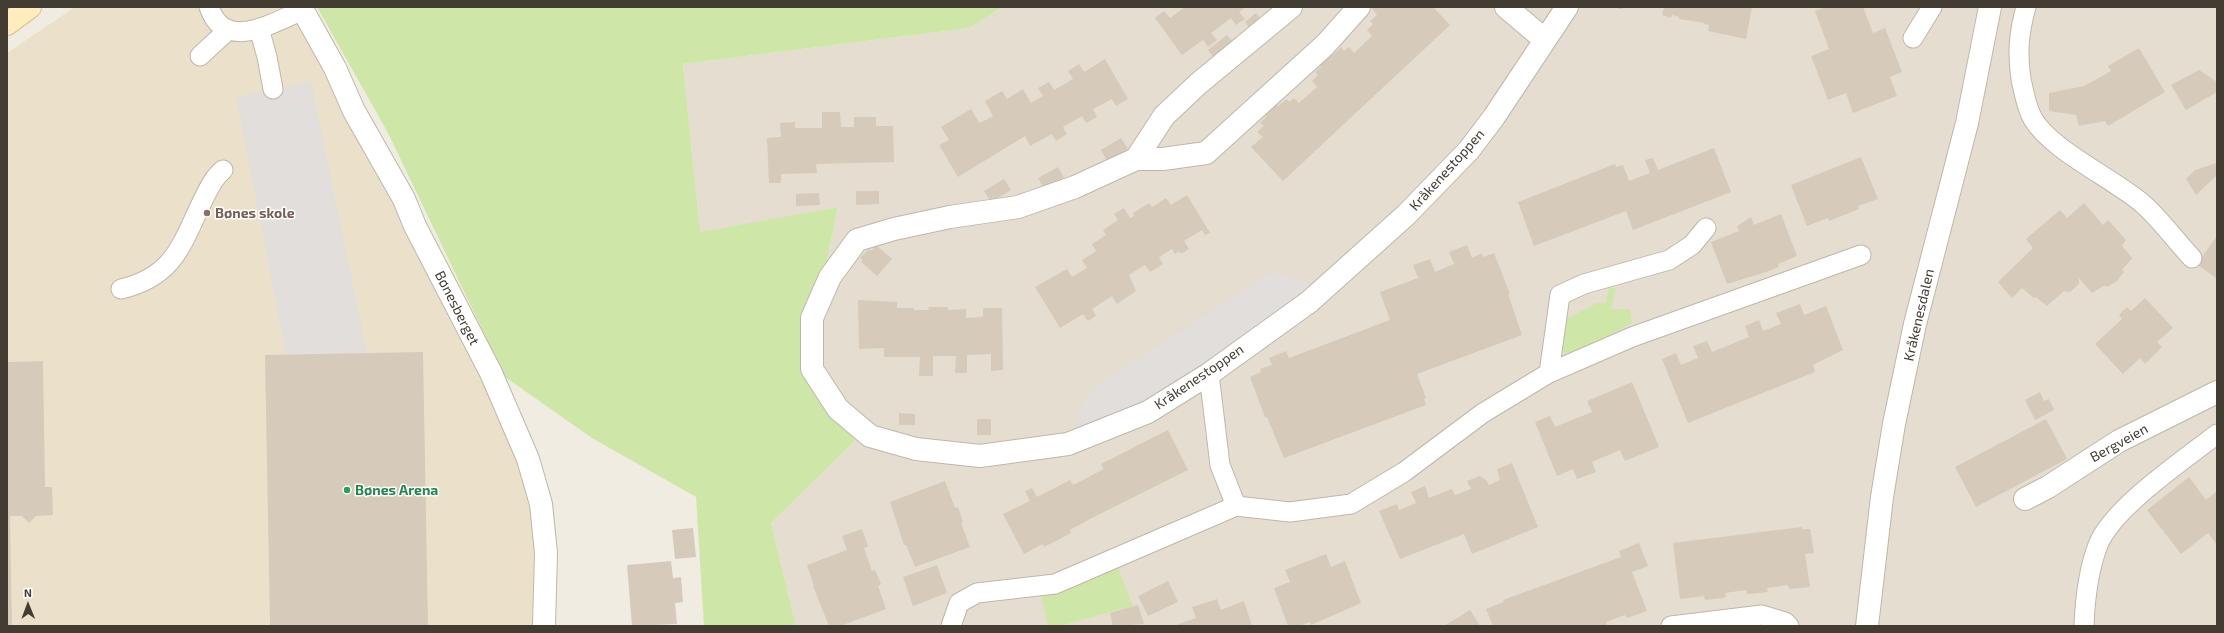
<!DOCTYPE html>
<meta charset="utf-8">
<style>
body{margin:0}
#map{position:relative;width:2224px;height:633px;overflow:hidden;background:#f1ece2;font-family:"Exo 2",sans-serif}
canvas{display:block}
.frame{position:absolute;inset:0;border:8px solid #433c33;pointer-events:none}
.north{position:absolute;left:8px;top:585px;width:40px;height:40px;-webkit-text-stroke:3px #fff;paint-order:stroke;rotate:359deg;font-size:11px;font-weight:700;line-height:16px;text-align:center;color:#433c33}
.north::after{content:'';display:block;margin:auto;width:14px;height:18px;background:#433c33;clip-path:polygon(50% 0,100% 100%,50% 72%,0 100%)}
</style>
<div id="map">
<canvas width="2224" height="633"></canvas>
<div class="frame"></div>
<div class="north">N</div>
</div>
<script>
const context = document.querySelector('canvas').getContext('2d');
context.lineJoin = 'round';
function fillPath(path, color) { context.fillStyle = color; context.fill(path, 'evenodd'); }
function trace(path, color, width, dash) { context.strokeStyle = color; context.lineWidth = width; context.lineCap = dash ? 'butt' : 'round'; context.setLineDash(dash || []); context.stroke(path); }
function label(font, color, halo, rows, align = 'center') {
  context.font = font + ' "Exo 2",sans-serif'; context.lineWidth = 3; context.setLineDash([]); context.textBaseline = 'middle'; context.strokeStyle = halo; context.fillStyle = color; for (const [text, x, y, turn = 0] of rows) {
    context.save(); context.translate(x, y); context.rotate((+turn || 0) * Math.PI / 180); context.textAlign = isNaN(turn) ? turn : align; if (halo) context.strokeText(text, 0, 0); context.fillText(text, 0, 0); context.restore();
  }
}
const residential = new Path2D(`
 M1002,7H2217V626H796L771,523L855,441L805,365L838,207L700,233L683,64L970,28Z`);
const education = new Path2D(`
 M75,7H298L528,459L545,570L540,626H7V53Z`);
const green = new Path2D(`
 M317,7H1002L970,28L683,64L700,232L838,207L805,365L855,441L771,523L796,626H704L696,497L592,438L505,377L388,133Z
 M1609,287L1616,289L1611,309H1630L1632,323L1571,356L1559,349L1566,319L1597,303H1606Z
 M1118,568L1133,606L1059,626H1048L1041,596L1052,594Z`);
const parking = new Path2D(`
 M311,81L367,353L286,354L236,97Z
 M1274,271L1312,286L1149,408L1070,439L1088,391Z`);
const building = new Path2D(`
 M1185,7H1246L1239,12L1245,19L1236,25L1231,18L1211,33L1217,40L1208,47L1203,40L1182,55L1155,18L1164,11L1170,18Z
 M1371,7H1433L1450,25L1283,181L1251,147L1263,137L1257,132L1264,126L1260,123L1267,116L1261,109L1272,100L1278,106L1287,99L1289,102L1294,98L1299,103L1317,87L1312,81L1318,75L1315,72L1321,66L1315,59L1326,49L1333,55L1341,47L1344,51L1349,47L1354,53L1372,36L1367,30L1373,24L1370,21L1377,15Z
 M1618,7H1628V8L1618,9Z
 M1664,7H1752L1746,39L1708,31L1709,25L1704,24L1705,23L1679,19V17L1672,15L1671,18L1662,15Z
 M1826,7H1863L1873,33L1885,28L1902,72L1890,77L1897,96L1853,113L1846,93L1828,100L1811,56L1829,49L1815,11Z
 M1256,13L1264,24L1253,33L1245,22Z
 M1227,35L1235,45L1216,60L1208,50Z
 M2139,48L2165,92L2108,126L2105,121L2079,126L2076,115L2049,111V93L2084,86L2111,71L2108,66Z
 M1105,59L1128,99L1116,106L1112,99L1093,109L1097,117L1086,123L1082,116L1063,127L1067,134L1056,141L1052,134L1030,146L1025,136L958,177L939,145L949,140L941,127L971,109L979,123L986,120L993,116L985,101L1002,91L1007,99L1023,89L1031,103L1043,96L1038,88L1049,82L1054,90L1073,79L1068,71L1079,64L1084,72Z
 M2199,70L2217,82V92L2186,110L2171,85Z
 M822,112H840L841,127H854V117H876V126H893L894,162L816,164L817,173L781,174V183H769L767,138L781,137L780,123L795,122V128H822Z
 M1121,138L1128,149L1107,161L1101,150Z
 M1714,148L1731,192L1633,230L1626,211L1534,246L1518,202L1615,164L1616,167L1623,165L1629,181L1650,173L1645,160L1653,158L1658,170Z
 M1861,157L1878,199L1858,206L1859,209L1829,221L1828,218L1807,226L1791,185Z
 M2216,163L2217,175L2196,195L2186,179L2195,170Z
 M1058,167L1064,178L1044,189L1038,178Z
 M1004,179L1011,190L991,202L984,191Z
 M856,191H879V204L856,205Z
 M819,193L820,205L796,206V194Z
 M1187,195L1210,233L1205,235L1202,230L1184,241L1189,249L1181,254L1179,251L1175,254L1172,249L1159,257L1163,264L1150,272L1145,265L1129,275L1136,291L1117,304L1112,296L1092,309L1096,316L1088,321L1083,314L1060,328L1035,287L1067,269L1072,277L1087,268L1082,260L1096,251L1092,244L1106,235L1103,230L1118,220L1114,214L1124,208L1130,218L1134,216L1133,213L1149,203L1152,207L1166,198L1171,205Z
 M2084,203L2103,225L2108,220L2126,240L2122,246L2132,258L2122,270L2124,272L2117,281L2107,287L2105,285L2092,293L2079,278V284L2070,292L2064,291L2047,306L2036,297L2034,298L2022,288L2012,298L1998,282L2033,248L2026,239L2060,210L2067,218Z
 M1781,214L1797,256L1778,264L1779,267L1766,272L1727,284L1711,242L1739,231L1737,226L1751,217L1754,225Z
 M2217,236V279L2197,264Z
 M876,245L892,259L877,276L861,262L863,260L860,258L869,249L871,251Z
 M1467,245L1472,258L1482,253L1483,257L1494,253L1510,294H1508L1522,335L1417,374L1426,398L1424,399L1426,405L1284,458L1267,417H1265L1250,377L1261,372L1260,369L1272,365L1269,358L1286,351L1289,358L1390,320L1380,292L1418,278L1413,265L1430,259L1435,272L1454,264L1449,252Z
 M2145,298L2173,328L2157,342L2162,347L2145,364L2140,358L2123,374L2095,344L2122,319L2119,315L2127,307L2131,311Z
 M858,300L897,302V308H914V310H929L928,307H948V310L966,309V318L983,317V308H1002L1003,370L991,371V354L967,355V373H955L956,356H933V376H919L920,357H884V348L859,349Z
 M1800,304L1804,315L1826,306L1843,350L1813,365L1815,372L1688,423L1662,359L1676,353L1681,365L1698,358L1693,346L1707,341L1712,352L1749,337L1745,326L1759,320L1763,331L1781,324L1776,313Z
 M423,352L428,626H270L265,355Z
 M43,361L45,487H52L53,515L36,516L29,523L22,516H10L12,626H7V362Z
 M1632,382L1659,447L1625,461L1620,450L1592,462L1596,472L1577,479L1573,469L1557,476L1535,422L1550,416L1555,427L1592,412L1587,401Z
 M2040,392L2044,401L2049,399L2054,410L2035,420L2025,400Z
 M899,413L915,414V425H899Z
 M977,419H991V435H977Z
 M2046,419L2067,459L1976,507L1955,467Z
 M1168,430L1188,470L1090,519L1070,530L1071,533L1058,540L1044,547L1043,544L1024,554L1003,514L1030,501L1025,491L1032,488L1037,497L1070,480L1073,485L1104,469L1101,464Z
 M1512,463L1538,527L1472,554L1464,534L1400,559L1379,511L1397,504L1399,510L1416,503L1411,492L1425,486L1429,498L1452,489L1455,495L1471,489L1467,481L1480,476L1487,481L1489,485L1500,480L1497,469Z
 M2189,477L2206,500L2217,491V545L2208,533L2181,554L2147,510Z
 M945,481L955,508L958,507L963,522L961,523L970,547L915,567L906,545H904L890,502Z
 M1802,527V529H1810L1814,553L1805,554L1810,587L1789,589L1788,585L1767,588L1768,592L1747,594L1746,590L1725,593L1726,597L1724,598L1705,600L1704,596L1680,599L1673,543Z
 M693,528L696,557L675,559L672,530Z
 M862,529L868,546L864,548L872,571L875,570L881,584L878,586L886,609L840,626H829L813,586H814L807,565L847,550L842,536Z
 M1639,543L1648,566L1632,572L1647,611L1627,618L1625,615L1606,622L1607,625L1605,626H1493L1486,609L1504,602L1503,600L1621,557L1619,551Z
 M1326,554L1331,567L1345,561L1361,603L1311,625L1310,622L1299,626H1288L1274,588L1290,582L1285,570Z
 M671,561L673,578L681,577L683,602L675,603L677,624L632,626L627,565Z
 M937,565L947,593L913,606L903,577Z
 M1168,581L1178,602L1148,616L1138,596Z
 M1217,599L1221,610L1244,601L1252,626H1173L1196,618L1192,607Z
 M1138,605L1144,624L1113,626L1110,613Z
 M1470,610L1480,626H1444Z`);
const service = new Path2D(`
 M209,7C225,53 272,23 303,10
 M2026,7C2019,32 2017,53 2021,79C2024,92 2026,107 2033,119C2051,150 2114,179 2143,204C2160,219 2176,241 2192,258
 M259,28L267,57L273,89
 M1913,38L1932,7
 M200,56L228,30
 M121,289C176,276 182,242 204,198C209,188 214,177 223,170
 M1549,373L1560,295L1584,284L1669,260L1692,245L1706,228
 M1209,374L1220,465L1236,506L1290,512L1351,504L1404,472L1483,413L1549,373L1632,337L1861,255
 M951,626L959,603L977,593L1055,584L1236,506
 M1671,626L1762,615L1785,622L1789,626
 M2084,626C2085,599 2088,571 2098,545C2112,508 2184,460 2217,434`);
const minor = new Path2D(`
 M301,7L335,68L354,111L404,199L415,226L491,373L528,459L541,504L546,553L544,626
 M1291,7L1198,84L1164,116L1136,159L1075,187L1018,207L950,217L894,229L857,240L830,277L812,318V369L838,409L870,436L916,449L980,456L1068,444L1148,412L1209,374L1309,302L1406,215L1469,150L1494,117L1567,7
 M1506,7L1545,40
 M1136,159H1163L1206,153L1325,45L1359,7
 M2025,499L2048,487L2119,441L2217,392
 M1867,626L1882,497L1894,424L1915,324L1967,123L1990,7`);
const secondary = new Path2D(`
 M7,24L30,7`);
const markers = [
 [207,213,4,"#8d6e63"],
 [347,490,4,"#2e9e5b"]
];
const streetNames = [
 ["Kråkenestoppen",1447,170,-48],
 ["Bønesberget",457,308,63],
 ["Kråkenesdalen",1919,315,-77],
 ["Kråkenestoppen",1199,377,-34],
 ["Bergveien",2119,443,-29]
];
const educationNames = [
 ["Bønes skole",215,213]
];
const leisureNames = [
 ["Bønes Arena",355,490]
];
fillPath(residential, '#e5ded0');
fillPath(education, '#ebe1cb');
fillPath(green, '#cee7a9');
fillPath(parking, '#e1dedb');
fillPath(building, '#d6caba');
trace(service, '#c0b6a8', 21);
trace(minor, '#c0b6a8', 24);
trace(secondary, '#d6c192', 24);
trace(service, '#fff', 19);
trace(minor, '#fff', 22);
trace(secondary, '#ffedbe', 22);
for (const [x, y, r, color] of markers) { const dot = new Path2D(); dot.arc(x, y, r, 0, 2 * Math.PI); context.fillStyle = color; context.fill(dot); trace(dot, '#fff', 1.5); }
label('14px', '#433c33', '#fff', streetNames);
label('bold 14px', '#785e54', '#fff', educationNames, 'left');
label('bold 14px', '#27864d', '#fff', leisureNames, 'left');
</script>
